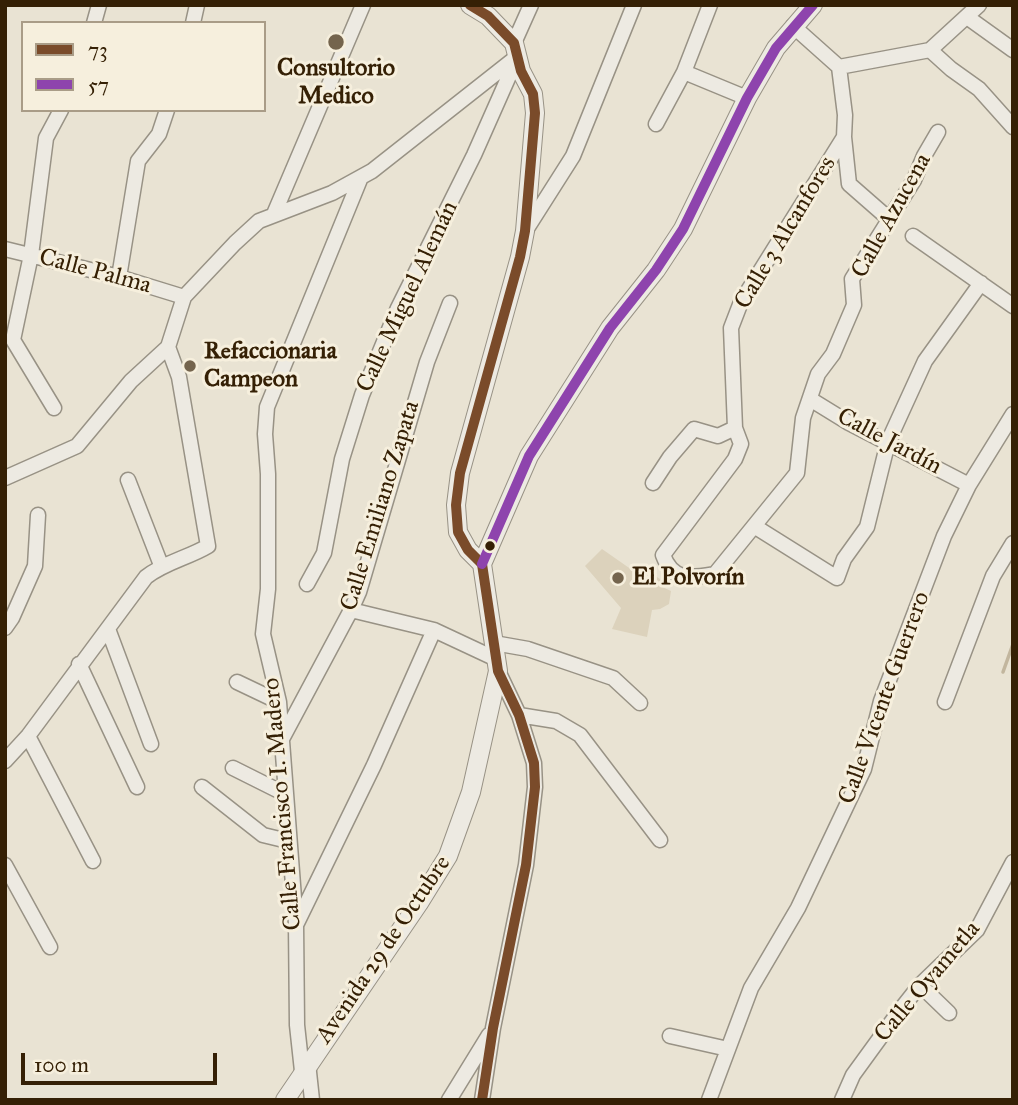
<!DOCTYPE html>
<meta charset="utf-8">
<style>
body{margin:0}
#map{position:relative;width:1018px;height:1105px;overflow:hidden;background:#e9e3d3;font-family:"IM FELL Great Primer",serif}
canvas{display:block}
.frame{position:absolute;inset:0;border:7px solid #352005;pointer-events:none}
.legend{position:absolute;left:21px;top:21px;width:245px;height:91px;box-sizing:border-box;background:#f6efdd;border:2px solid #a99c87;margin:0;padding:9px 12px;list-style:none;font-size:21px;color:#352005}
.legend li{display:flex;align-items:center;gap:14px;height:35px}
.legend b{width:35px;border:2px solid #a99c87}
.scale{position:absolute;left:21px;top:1053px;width:196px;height:32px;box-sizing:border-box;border:4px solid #352005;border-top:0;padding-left:9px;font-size:21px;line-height:24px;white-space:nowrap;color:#352005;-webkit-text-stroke:5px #f6efdd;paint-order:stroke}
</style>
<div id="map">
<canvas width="1018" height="1105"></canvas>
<div class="frame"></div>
<ul class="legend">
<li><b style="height:9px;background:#7a4b2a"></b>73</li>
<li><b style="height:9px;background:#8e44ad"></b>57</li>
</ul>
<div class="scale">100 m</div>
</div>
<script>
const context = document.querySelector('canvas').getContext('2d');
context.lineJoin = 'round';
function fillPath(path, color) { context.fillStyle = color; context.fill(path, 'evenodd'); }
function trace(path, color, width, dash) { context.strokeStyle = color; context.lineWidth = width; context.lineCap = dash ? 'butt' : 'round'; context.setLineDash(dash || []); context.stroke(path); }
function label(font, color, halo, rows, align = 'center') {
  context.font = font + ' "IM FELL Great Primer",serif'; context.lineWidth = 6; context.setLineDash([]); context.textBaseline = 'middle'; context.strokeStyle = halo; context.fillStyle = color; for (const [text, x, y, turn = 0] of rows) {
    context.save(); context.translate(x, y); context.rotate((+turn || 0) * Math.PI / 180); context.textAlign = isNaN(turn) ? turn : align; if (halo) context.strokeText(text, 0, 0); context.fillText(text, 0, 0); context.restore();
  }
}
const green = new Path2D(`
 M602,549L645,579L654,575L660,579V586L671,591L669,604L660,609L652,610L647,637L612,629L621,608L585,566Z`);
const stream = new Path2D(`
 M1003,672L1013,644`);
const minor = new Path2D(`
 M967,17L1013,50
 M94,23L99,5
 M193,23L197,5
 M793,26L839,67L845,115L844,137L849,184L889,219
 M514,43L531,5
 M930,50L951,69L979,89L1013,127
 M839,67L930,50L979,5
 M684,72L747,98
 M656,124L684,72L710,5
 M844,137L741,302L731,328L735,428L741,444L735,459L663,555C673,582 691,578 715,574L797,473L803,418L818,374L833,354L854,305L852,279L914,180L924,156L938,132
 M274,214L363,5
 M526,230L573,156L634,5
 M913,236L1013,306
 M5,249L119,277L184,297
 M119,277L138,161L159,134L167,110
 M810,399L849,423L969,485
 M54,408L13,340L31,255L46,138L61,110
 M5,478L77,446L131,381L168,347L184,297L235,243L259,221L332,193L372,171L518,56
 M128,480L161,565
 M653,483L670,457L694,429L718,436L735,428
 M754,526L837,578L844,559L867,527L888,442L925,361L981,283
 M307,584L324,553L342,459L362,395L398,308L474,155L517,58
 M351,610L434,630L496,659
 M5,628L12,618L35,566L38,515
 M108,629L151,744
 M494,643L528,649L613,678L640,703
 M79,664L137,787
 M237,682L279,702
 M945,702L993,576L1013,543
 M519,715L556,721L580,735L660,840
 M28,736L93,861
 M282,739L351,610L359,592L427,362L450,303
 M5,761L28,736L146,577C165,562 188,558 208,546L179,377L168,347
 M233,768L277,790L284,788
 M202,787L263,835L288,841
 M5,865L50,947
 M297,923L374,765L434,630
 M920,985L949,1013
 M670,1036L728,1049
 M308,1063L312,1100
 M302,1071L297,1025L296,924L279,702L263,634L268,589V474L265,434L267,407L361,177
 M449,1100L489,1035
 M482,1100L493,1028L526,865L535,787L534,763L519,715L498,671
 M709,1100L751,988L798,908L864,769L881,701L944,536L969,485L1013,414
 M842,1100L853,1075L901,1009L920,985L977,930L1013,862`);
const tertiary = new Path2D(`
 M482,564L529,456L610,328L656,270L683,229L747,98L776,48L813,5
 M285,1100L419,903L448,856L471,792L498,671L482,564L468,550L458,532L456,505L460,473L520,257L525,231L535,113L533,94L521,71L514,43L488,16L470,5`);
const bus1 = new Path2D(`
 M470,5L488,16L514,43L521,71L533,94L535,113L525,231L520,257L460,473L456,505L458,532L468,550L482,564L498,671L519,715L534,763L535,787L526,865L493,1028L482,1100`);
const bus2 = new Path2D(`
 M482,564L529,456L610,328L656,270L683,229L747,98L776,48L813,5`);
const markers = [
 [336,42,9,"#74644d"],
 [190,366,7,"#74644d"],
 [490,546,6,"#352005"],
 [618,578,7,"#74644d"]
];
const poiNames = [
 ["Consultorio",336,69,"center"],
 ["Medico",336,97,"center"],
 ["Refaccionaria",204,352],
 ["Campeon",204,380],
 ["El Polvorín",632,578]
];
const streetNames = [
 ["Calle Azucena",892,216,-61],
 ["Calle 3 Alcanfores",786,233,-59],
 ["Calle Palma",95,272,15],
 ["Calle Miguel Alemán",408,297,-65],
 ["Calle Jardín",889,442,28],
 ["Calle Emiliano Zapata",381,506,-73],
 ["Calle Vicente Guerrero",885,698,-70],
 ["Calle Francisco I. Madero",283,804,-95],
 ["Avenida 29 de Octubre",384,950,-56],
 ["Calle Oyametla",928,982,-50]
];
fillPath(green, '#dcd2bc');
trace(stream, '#c2b69e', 3.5);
trace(minor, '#989285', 17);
trace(tertiary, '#989285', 20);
trace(minor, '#edeae2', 14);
trace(tertiary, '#edeae2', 18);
trace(bus1, '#7a4b2a', 10);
trace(bus2, '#8e44ad', 10);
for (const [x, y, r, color] of markers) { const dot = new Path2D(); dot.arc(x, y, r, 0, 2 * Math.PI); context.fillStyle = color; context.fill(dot); trace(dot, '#f6efdd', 2.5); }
label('bold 24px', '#352005', '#f6efdd', poiNames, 'left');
label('24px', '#352005', '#f6efdd', streetNames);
</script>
